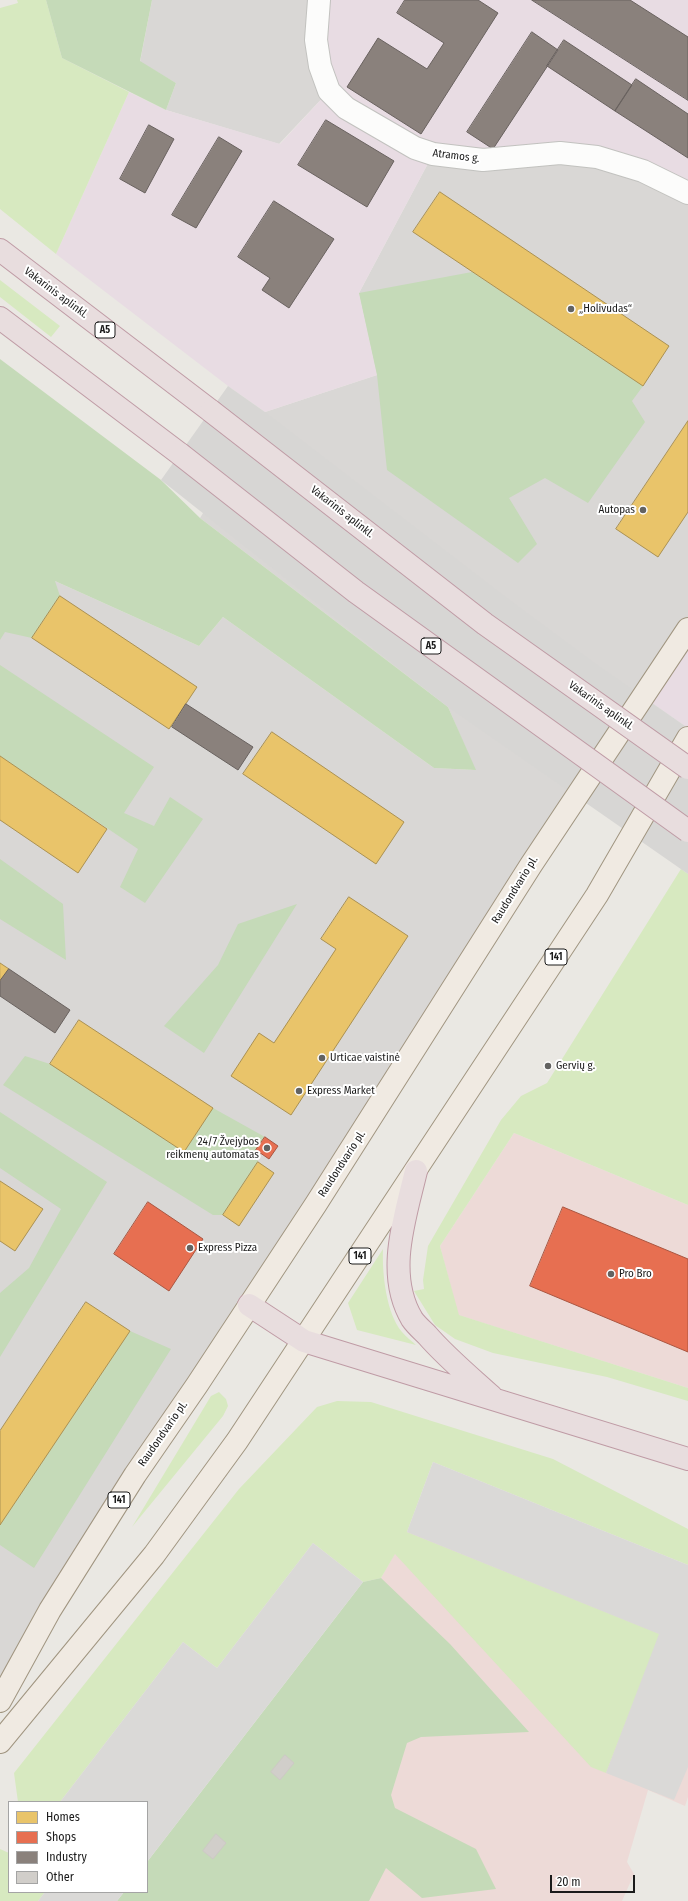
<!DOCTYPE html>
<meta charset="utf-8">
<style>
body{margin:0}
#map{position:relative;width:688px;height:1901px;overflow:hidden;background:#eae8e3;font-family:"Fira Sans Condensed",sans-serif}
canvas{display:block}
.legend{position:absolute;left:8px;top:1801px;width:140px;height:92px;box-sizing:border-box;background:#fff;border:1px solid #a4a4a4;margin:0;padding:5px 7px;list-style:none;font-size:12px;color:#1b1b1b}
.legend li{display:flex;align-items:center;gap:8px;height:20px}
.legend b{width:20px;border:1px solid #a4a4a4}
.scale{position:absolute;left:550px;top:1875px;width:85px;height:18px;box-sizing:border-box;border:2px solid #1b1b1b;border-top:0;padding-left:5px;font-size:12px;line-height:14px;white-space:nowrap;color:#1b1b1b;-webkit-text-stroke:3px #fff;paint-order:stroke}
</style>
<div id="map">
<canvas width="688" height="1901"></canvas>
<ul class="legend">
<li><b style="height:11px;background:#e9c46a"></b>Homes</li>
<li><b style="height:11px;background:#e76f51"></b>Shops</li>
<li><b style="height:11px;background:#8a817c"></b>Industry</li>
<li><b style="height:11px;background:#d1ceca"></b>Other</li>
</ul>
<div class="scale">20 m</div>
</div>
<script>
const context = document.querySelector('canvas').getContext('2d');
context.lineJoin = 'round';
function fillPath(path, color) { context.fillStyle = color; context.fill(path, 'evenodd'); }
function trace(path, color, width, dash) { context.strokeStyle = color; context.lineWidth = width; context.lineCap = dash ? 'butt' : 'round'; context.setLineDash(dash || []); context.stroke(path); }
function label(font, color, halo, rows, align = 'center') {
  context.font = font + ' "Fira Sans Condensed",sans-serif'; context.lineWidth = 4; context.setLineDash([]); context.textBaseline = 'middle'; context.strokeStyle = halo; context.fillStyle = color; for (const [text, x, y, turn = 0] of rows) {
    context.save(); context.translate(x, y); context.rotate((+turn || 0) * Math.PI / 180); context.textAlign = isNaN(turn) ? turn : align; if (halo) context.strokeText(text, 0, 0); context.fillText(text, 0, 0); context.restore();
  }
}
const residential = new Path2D(`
 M152,0H319L329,91L279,144L166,110L176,83L140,62Z
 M560,153L688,193V629L0,1701V612L55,581L199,646L223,617L434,768L475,770L448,707L200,518L265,412L377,375L359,293L433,154Z`);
const commercial = new Path2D(`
 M514,1133L688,1205V1388L458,1315L440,1246Z
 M407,1532L688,1565V1797L685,1806L648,1790L627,1862L634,1874L622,1901H242L381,1578Z`);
const industrial = new Path2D(`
 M319,0H688V193L597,157L433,154L359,293L377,375L265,412L228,386L56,254L129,92L166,110L280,144L329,91Z
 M688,629V728L643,697Z`);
const grass = new Path2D(`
 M17,0H46L62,58L129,92L56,254L0,209V8L18,3Z
 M0,280L60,326L51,337L0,297Z
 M681,869L688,874V1205L514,1133L440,1246L459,1315L688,1388V1401L607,1377L493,1353L455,1339L435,1325L414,1291L424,1289L423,1280L428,1246L501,1120L521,1096L547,1083Z
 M383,1249C382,1273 386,1313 402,1332C406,1337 412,1341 416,1345L357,1330L348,1303Z
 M219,1392L226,1399L228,1406L223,1416L132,1527L211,1396Z
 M337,1401L371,1402L553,1459L688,1529V1565L433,1462L407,1532L660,1634L606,1773L591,1767L395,1554L381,1578L363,1582L313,1543L217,1668L183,1642L60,1802H18L14,1773L239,1489L317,1407Z
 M0,1849L9,1853V1892H45L38,1901H0Z`);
const forest = new Path2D(`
 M46,0H152L140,61L176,83L166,110L62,58Z
 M472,272L643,386L632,401L645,422L588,503L545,478L509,498L537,544L518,563L387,470L377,375L359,293Z
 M0,359L161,480L200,518L448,707L476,770L434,768L223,617L199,646L55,581L60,596L32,638L5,632L0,640Z
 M0,665L154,767L124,813L154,826L170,797L203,819L145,903L120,887L138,849L0,756Z
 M0,859L63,904L66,960L0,919Z
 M297,904L204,1053L164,1026L218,965L238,924Z
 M25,1056L50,1064L184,1152L213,1108L265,1137L256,1150L258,1162L223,1215H213L3,1085Z
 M0,1112L107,1182L0,1357V1293L29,1268L61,1209L0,1168Z
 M130,1331L171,1349L34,1568L0,1545V1525Z
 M381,1578L450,1644L529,1732L421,1737L407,1743L391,1795L395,1808L476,1849L496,1889L422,1898L386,1868L369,1901H117L124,1892H147V1862L363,1582Z`);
const parking = new Path2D(`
 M433,1462L688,1565V1767L674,1800L606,1773L659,1634L407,1532Z
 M313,1543L363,1582L147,1862V1802H60L183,1642L217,1668Z
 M45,1892H124L117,1901H38Z`);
const pier = new Path2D(`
 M228,386L265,412L507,598L596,664L688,728V874L448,707L161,480Z`);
const homes = new Path2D(`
 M440,192L669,346L643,386L413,232Z
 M688,421V512L658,557L616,529Z
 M60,596L197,687L169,729L32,638Z
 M272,732L404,822L376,864L243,774Z
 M0,756L107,829L78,873L0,820Z
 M349,897L408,936L291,1115L231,1076L259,1033L274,1043L336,949L321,939Z
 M0,963L9,969L0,981Z
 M79,1020L213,1108L184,1152L50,1064Z
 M258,1162L274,1173L239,1226L223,1215Z
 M0,1181L43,1209L15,1251L0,1241Z
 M86,1302L130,1331L0,1525V1431Z`);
const shops = new Path2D(`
 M265,1137L278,1146L269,1159L256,1150Z
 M148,1202L203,1239L169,1291L114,1254Z
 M563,1207L688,1259V1352L530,1286Z`);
const industry = new Path2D(`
 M405,0H478L498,13L421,134L347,87L378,38L427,69L444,43L397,13Z
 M532,0H630L688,37V100Z
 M532,32L558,50L493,149L467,132Z
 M564,40L632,85L615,111L547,66Z
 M636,79L688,114V158L615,111Z
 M326,120L394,161L367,207L298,165Z
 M149,125L174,139L145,193L120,179Z
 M219,137L242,151L196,228L172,215Z
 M274,201L334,239L289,308L262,290L270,278L238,257Z
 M186,704L253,747L238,770L172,727Z
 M9,969L70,1010L55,1033L0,996V981Z`);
const building = new Path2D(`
 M285,1755L294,1763L280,1780L271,1772Z
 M216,1834L226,1843L213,1859L203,1851Z`);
const minor = new Path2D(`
 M319,0L316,40L320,66L329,91L346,108L415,148L433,154L483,160L560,153L597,157L643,171L688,193`);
const major = new Path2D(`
 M0,1701L50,1610L135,1475L197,1385L316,1204L531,865L688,629
 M0,1742L154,1555L237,1441L597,895L688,738`);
const highway = new Path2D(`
 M0,250L211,411
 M0,318L180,454
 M416,1171C405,1218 385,1274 412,1319C416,1325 422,1330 427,1335C446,1357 469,1376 491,1396
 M249,1305L304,1341L688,1459`);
const highwayBridge = new Path2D(`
 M211,411L485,624L688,768
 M180,454L356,592L688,831`);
const markers = [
 [571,309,4,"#636361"],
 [643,510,4,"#636361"],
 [322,1058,4,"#636361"],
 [548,1066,4,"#636361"],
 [299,1091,4,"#636361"],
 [267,1148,4,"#636361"],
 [190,1248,4,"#636361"],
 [611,1274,4,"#636361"]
];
const shields = [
 [105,330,20],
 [431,646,20],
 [556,957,22],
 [360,1256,22],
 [119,1500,22]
];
const shieldNames = [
 ["A5",105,330],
 ["A5",431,646],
 ["141",556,957],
 ["141",360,1256],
 ["141",119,1500]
];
const streetNames = [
 ["Atramos g.",456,156,7],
 ["Vakarinis aplinkl.",56,293,37],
 ["Vakarinis aplinkl.",342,512,38],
 ["Vakarinis aplinkl.",601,706,35],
 ["Raudondvario pl.",515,890,-58],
 ["Raudondvario pl.",342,1164,-57],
 ["Raudondvario pl.",163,1434,-55]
];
const poiNames = [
 ["„Holivudas“",579,309],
 ["Autopas",635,510,"right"],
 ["Urticae vaistinė",330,1058],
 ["Gervių g.",556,1066],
 ["Express Market",307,1091],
 ["24/7 Žvejybos",259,1142,"right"],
 ["reikmenų automatas",259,1155,"right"],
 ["Express Pizza",198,1248],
 ["Pro Bro",619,1274]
];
fillPath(residential, '#d9d7d5');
fillPath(commercial, '#eddad7');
fillPath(industrial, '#e8dce3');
fillPath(grass, '#d7e9c0');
fillPath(forest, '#c5dab8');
fillPath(parking, '#dad9d7');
fillPath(pier, '#d7d6d4');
fillPath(homes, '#e9c46a');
trace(homes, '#ab9152', 1);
fillPath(shops, '#e76f51');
trace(shops, '#aa5641', 1);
fillPath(industry, '#8a817c');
trace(industry, '#69625f', 1);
fillPath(building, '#d1ceca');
trace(building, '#cdc9c5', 1);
trace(minor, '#c2c2bf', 24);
trace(major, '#a09580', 24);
trace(highway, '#bf9ba5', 24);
trace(minor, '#fcfcfb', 22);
trace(major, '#f0eae2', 22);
trace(highway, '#e8ddde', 22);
trace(highwayBridge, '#bf9ba5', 24, []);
trace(highwayBridge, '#e8ddde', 22);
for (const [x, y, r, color] of markers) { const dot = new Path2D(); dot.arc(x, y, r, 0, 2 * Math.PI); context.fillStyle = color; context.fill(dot); trace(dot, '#fff', 1.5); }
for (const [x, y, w] of shields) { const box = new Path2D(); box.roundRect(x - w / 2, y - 8, w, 16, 3); context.fillStyle = '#fff'; context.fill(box); trace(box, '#1b1b1b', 1); }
label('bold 10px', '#1b1b1b', null, shieldNames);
label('11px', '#1b1b1b', '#fff', streetNames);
label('11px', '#1b1b1b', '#fff', poiNames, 'left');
</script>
